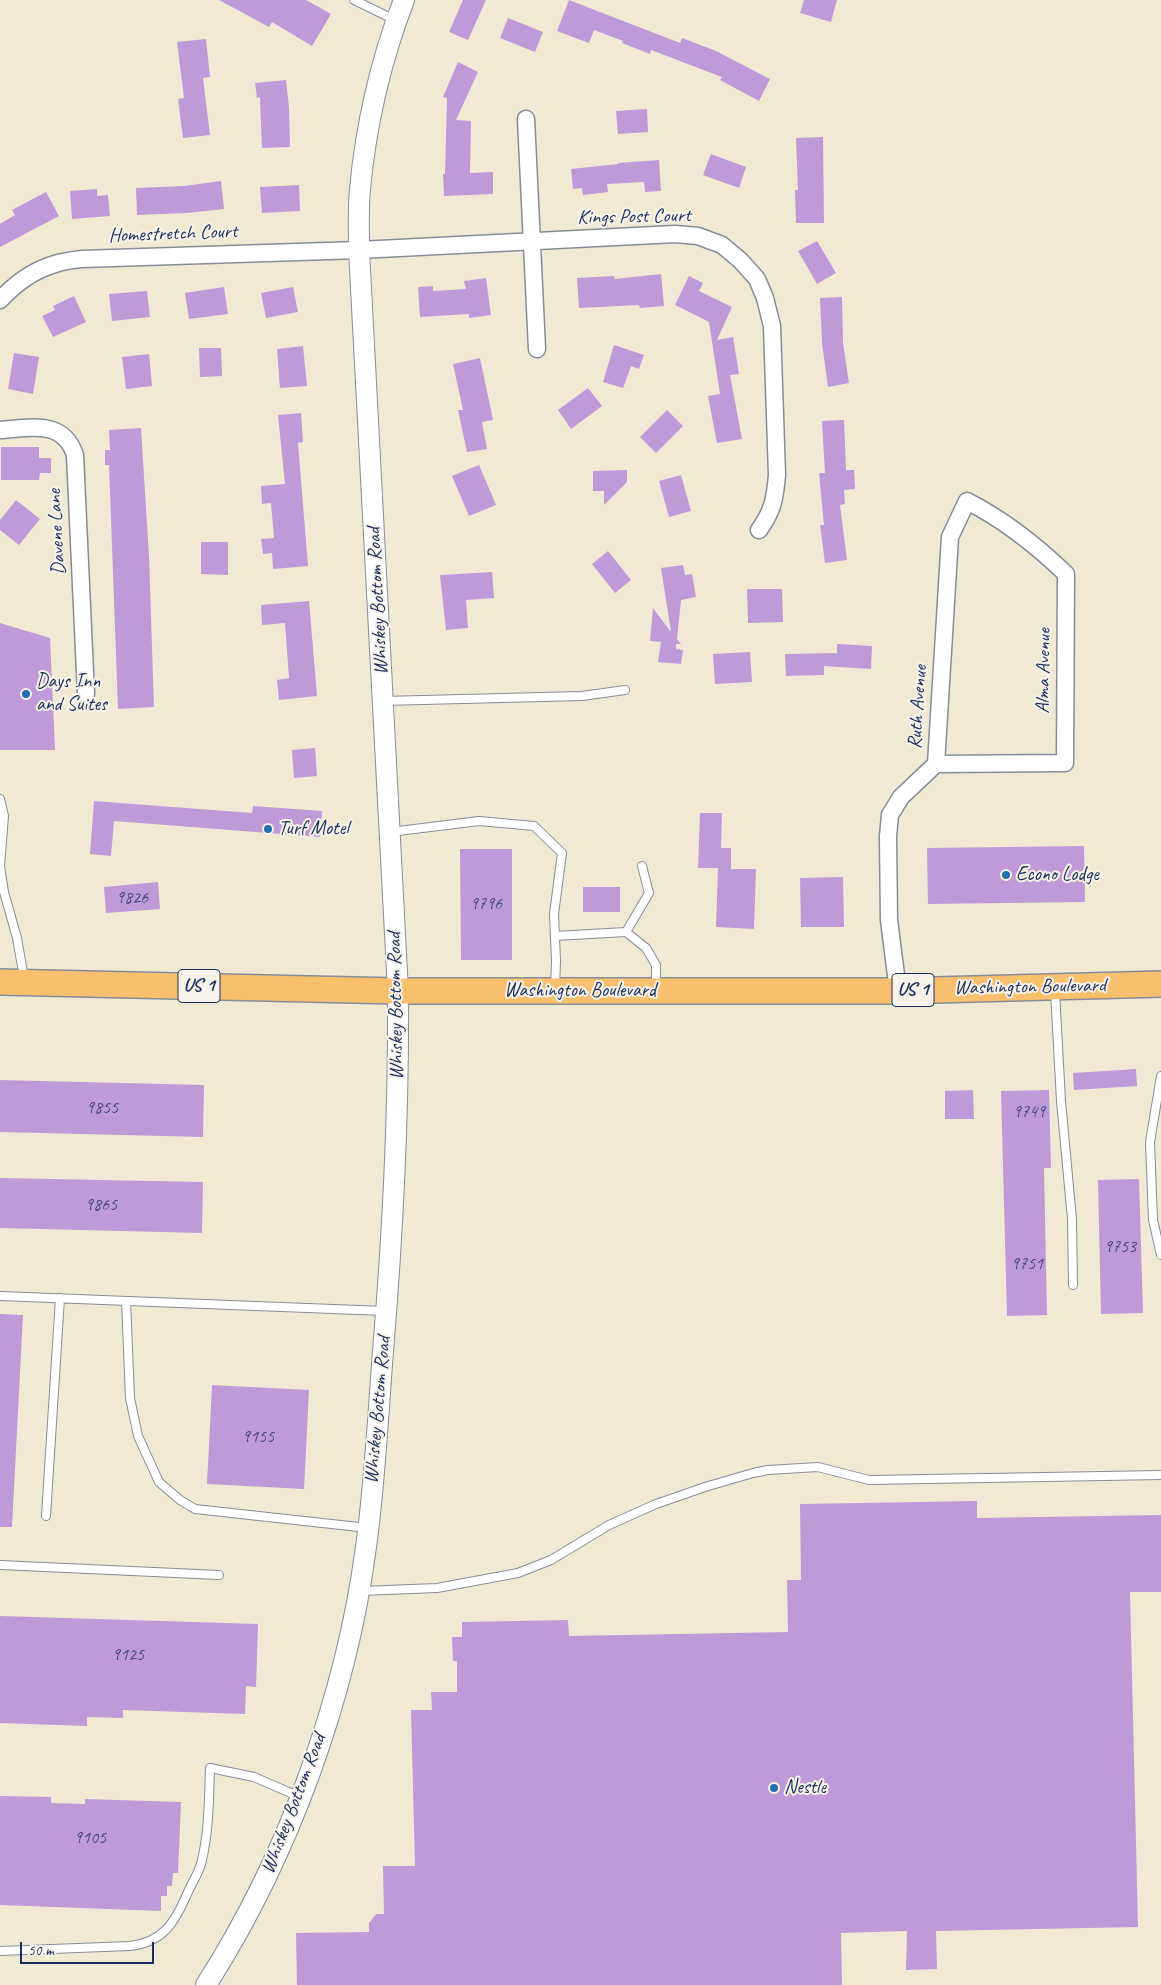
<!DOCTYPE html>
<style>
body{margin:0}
#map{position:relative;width:1161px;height:1985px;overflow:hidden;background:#f0ead4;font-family:Caveat,sans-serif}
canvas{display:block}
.scale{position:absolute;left:20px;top:1942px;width:134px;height:22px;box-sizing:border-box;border:2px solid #1b2f5e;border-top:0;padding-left:6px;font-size:15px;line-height:18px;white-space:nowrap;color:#1b2f5e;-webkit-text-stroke:4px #f7f3e8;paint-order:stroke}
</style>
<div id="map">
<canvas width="1161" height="1985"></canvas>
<div class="scale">50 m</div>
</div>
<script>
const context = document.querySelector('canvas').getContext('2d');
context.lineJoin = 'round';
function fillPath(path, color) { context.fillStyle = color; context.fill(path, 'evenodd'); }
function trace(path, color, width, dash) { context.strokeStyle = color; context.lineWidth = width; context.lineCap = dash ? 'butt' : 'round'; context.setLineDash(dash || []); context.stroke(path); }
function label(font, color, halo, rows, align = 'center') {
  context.font = font + ' Caveat,sans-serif'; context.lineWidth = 4; context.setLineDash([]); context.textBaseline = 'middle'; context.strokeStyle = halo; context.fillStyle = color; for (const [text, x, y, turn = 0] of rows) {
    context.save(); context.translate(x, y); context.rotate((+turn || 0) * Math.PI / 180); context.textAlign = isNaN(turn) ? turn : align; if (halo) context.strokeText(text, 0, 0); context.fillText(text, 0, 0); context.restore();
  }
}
const building = new Path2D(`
 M219,0H306L331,14L312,46L272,22L269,27Z
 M463,0H486L468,40L449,32Z
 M569,0L680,43L682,38L716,51L770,79L759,101L720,80L722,77L651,50L650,54L622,43L623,41L594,30L589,43L557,31Z
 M804,0H837L831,22L800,13Z
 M508,18L543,32L535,52L500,38Z
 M206,39L210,77L203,78L210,135L183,138L178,99L184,98L177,42Z
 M458,62L478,72L456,120L471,121L470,173L493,172V194L444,196L443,174H445L447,98L443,97Z
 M286,80L289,107L290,147L262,148L260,97L257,98L255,83Z
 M647,109L648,132L618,134L616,111Z
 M823,137L824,223H796L795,190H798L796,138Z
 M711,154L746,167L739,188L703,175Z
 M659,160L661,191L645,192L644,182L607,184L608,192L583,195L582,188L573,189L571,169L618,164V163Z
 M221,181L224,209L187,213L137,215L136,188L184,186Z
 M299,185L300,211L262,213L260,187Z
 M97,189V196L108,195L110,216L72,219L70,191Z
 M46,192L59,216L0,247V224L15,215L12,210Z
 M817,241L836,273L817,284L798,251Z
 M661,274L664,306L640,308L639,305L579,308L577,278L614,276L615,279Z
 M689,276L703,283L699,291L732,307L717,340L733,337L739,374L730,375L742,439L717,443L708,396L720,394L709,322L675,305Z
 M486,278L491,315L469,318V314L420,317L418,287L433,286V291L466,289L464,281Z
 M224,287L228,314L189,319L185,293Z
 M293,287L298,312L266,318L261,293Z
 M147,291L150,317L112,321L109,294Z
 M74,296L86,322L53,337L42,316L55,310L53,306Z
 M842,297L843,343L849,383L828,387L822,343L820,298Z
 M614,345L644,355L639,369L631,366L623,388L603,382Z
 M303,346L307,386L280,388L277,349Z
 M199,348H221L222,376L200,377Z
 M14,353L39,357L33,394L8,389Z
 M149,354L152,386L126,389L122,357Z
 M480,358L493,420L482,422L487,449L467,452L458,410H463L453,364Z
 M588,388L602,406L571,429L558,410Z
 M667,410L683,426L656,453L640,437Z
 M301,413L303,442L298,443L308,566L273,569L272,553L263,554L261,539L274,538L271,503L262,504L261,486L285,484L278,415Z
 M844,420L846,470H854L855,489L844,490L845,504L840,505L847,560L825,563L820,525H824L819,473H825L822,421Z
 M141,428L149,556L154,707L118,709L109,465H105V450H110L109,430Z
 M1,447H39V458H51V473H40L39,480H1Z
 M479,465L496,505L469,516L452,476Z
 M627,470V482L604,505V491H593V471Z
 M681,475L691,511L669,517L659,481Z
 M16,500L40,519L19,545L0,530V520Z
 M201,542H228V575L201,574Z
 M608,551L631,580L615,593L592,564Z
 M683,565L685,575L692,574L696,597L681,600L677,639L681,644H676V649L683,650L681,664L658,662L661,642L650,641L653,608L671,632L661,568Z
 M492,572L494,598L466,600L468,628L446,630L440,575Z
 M747,589H782L783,622L748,623Z
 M309,601L317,696L279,700L277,680L289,678L285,623L262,625L261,605Z
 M0,623L50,638L55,750H0Z
 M837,644L872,646L871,669L824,666V675L786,676L785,654L837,653Z
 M750,652L752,682L715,684L713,654Z
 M315,748L317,776L294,778L292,750Z
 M94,801L252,813L253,806L322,811L320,837L114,821L111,856L90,854Z
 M700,813H722L721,848H731V869H756L754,929L716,927L718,868H698Z
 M1084,846L1085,902L928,904L927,848Z
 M460,849H512V960H461Z
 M843,877L844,927H801L800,878Z
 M158,882L160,909L106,913L104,887Z
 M583,887H620V912H583Z
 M1136,1069L1137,1086L1074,1090L1073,1073Z
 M0,1080L204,1085L203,1137L0,1132Z
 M973,1090L974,1119H945V1091Z
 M1049,1090L1051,1168H1044L1047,1315L1007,1316L1001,1091Z
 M0,1178L203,1182L202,1233L0,1228Z
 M1139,1179L1143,1313L1101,1314L1098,1180Z
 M0,1314L23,1315L12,1527H0Z
 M212,1385L309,1390L304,1489L207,1484Z
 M977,1501V1518L1161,1515V1592H1130L1138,1927L936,1931L937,1969L906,1970L907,1931L841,1933L842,1985H297L296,1933L369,1932V1923L376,1914H384L383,1866H415L411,1710H432L431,1692H457V1661H453L452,1637H462V1622L568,1620L569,1636L788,1632L787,1580H801L800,1504Z
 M0,1616L258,1624L256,1687L246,1686L245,1714L123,1710V1718L87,1717V1726L0,1723Z
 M0,1796L51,1797V1803L85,1804V1799L181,1802L178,1873H173L172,1886H167V1896H161V1911L0,1905Z`);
const service = new Path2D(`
 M354,0L395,20
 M383,701L582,696L625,690
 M0,799L4,816L0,866L4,892L17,938L24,978
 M390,832L479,821L534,826L562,853L554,914L556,961L555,988
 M626,932L649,893L642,866
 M555,936L626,932L646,948L656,965V989
 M1055,991L1061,1101L1072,1219L1073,1285
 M1161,1076L1150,1142L1153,1220L1161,1255
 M0,1296L384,1311
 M126,1301L130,1398L138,1436L159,1482L180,1500L195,1509L368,1528
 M46,1516L60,1298
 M0,1565L219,1575
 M361,1591L437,1588L518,1573L551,1560L609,1525L656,1504L705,1487L753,1473L768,1470L818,1467L869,1480L1161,1475
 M0,1951L130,1946C164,1942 175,1922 188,1892C192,1883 198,1874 201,1864C209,1833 209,1800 210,1768L254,1777L300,1797`);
const minor = new Path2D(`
 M526,119L537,349
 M0,300C14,285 34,270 55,264C63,261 73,260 82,259L359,250L675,234L698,236L722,245L741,261L757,279L765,298L772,326L777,475C775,498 773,511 759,530
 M0,430C30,428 63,419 75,455L86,694
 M898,991L889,920L888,836L890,815L901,797L936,764L950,537L967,501C1004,520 1037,546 1066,574L1065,763L936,764`);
const tertiary = new Path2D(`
 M206,1985C288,1857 346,1698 366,1547C375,1482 378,1416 383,1351C393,1231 399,1111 398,991L359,250C359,230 358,209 360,189C366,125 381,60 404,0`);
const primary = new Path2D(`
 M0,982L398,991H898L1161,984`);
const markers = [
 [26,694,5,"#1f6fb2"],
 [268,829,5,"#1f6fb2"],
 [1006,875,5,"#1f6fb2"],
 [774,1788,5,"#1f6fb2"]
];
const numberNames = [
 ["9826",132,898],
 ["9796",486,904],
 ["9855",102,1108],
 ["9749",1029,1112],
 ["9865",101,1205],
 ["9753",1120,1247],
 ["9751",1027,1264],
 ["9155",258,1437],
 ["9125",128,1655],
 ["9105",90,1838]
];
const shields = [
 [199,986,42],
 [913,990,42]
];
const shieldNames = [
 ["US 1",199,986],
 ["US 1",913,990]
];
const streetNames = [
 ["Kings Post Court",634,217,-1],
 ["Homestretch Court",173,234,-2],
 ["Davene Lane",57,532,-93],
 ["Whiskey Bottom Road",378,601,-93],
 ["Alma Avenue",1044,671,-89],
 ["Ruth Avenue",918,707,-86],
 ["Washington Boulevard",1030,987,-1],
 ["Washington Boulevard",580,991],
 ["Whiskey Bottom Road",396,1006,-91],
 ["Whiskey Bottom Road",378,1410,-85],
 ["Whiskey Bottom Road",294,1804,-69]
];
const poiNames = [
 ["Days Inn",36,682],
 ["and Suites",36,705],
 ["Turf Motel",278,829],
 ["Econo Lodge",1016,875],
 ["Nestle",784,1788]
];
fillPath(building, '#be9bd8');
trace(service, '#868c99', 10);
trace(minor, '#868c99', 19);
trace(tertiary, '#868c99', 22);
trace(primary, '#868c99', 28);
trace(service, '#fff', 8);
trace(minor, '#fff', 16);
trace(tertiary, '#fff', 20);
trace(primary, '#f8bf6c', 25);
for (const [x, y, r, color] of markers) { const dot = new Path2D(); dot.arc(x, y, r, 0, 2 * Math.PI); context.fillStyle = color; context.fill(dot); trace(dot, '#f7f3e8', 2); }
label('18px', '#444a7c', null, numberNames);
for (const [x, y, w] of shields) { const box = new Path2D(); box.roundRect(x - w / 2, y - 16.5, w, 33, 4); context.fillStyle = '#f7f3e8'; context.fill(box); trace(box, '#1b2f5e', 1); }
label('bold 19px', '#1b2f5e', null, shieldNames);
label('20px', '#1b2f5e', '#f7f3e8', streetNames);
label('20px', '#1b2f5e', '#f7f3e8', poiNames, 'left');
</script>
